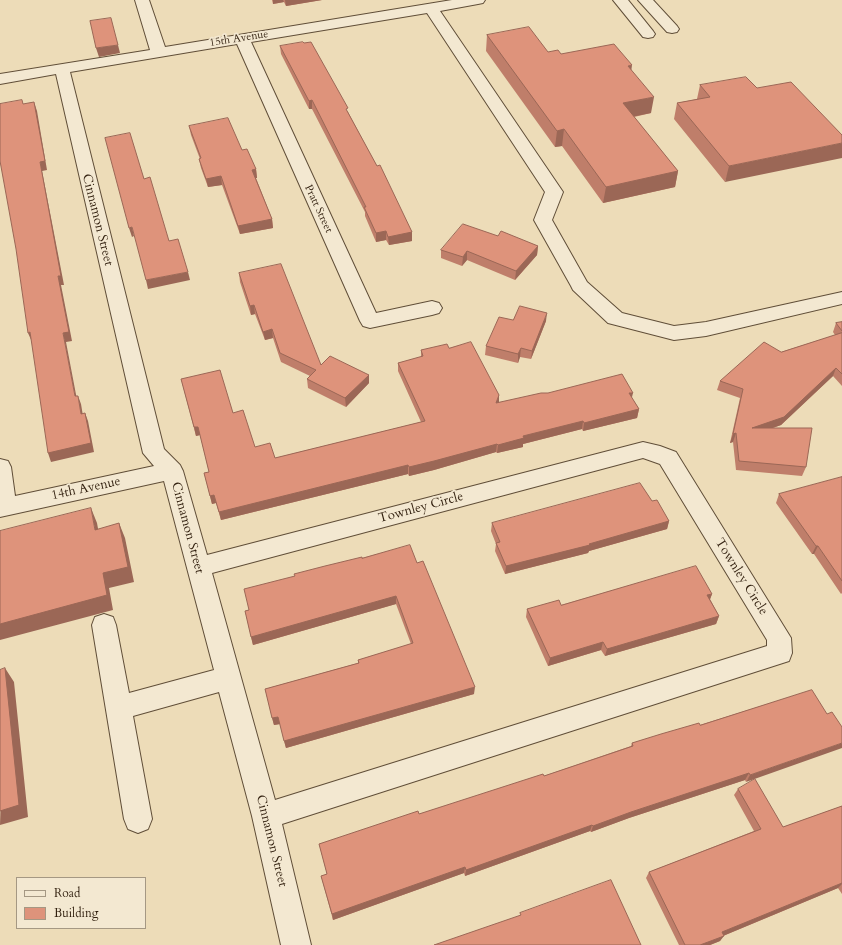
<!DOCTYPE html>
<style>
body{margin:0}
#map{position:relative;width:842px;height:945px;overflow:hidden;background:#eddcb8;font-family:Cardo,serif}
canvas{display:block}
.legend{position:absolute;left:16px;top:877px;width:130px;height:52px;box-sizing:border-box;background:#f3e8d1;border:1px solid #a59883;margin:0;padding:5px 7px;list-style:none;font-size:12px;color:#311f0e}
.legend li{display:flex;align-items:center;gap:8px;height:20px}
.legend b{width:20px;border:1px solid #a59883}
</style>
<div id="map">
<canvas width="842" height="945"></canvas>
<ul class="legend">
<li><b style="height:5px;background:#f3e8d1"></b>Road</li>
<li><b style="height:11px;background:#de937b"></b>Building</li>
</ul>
</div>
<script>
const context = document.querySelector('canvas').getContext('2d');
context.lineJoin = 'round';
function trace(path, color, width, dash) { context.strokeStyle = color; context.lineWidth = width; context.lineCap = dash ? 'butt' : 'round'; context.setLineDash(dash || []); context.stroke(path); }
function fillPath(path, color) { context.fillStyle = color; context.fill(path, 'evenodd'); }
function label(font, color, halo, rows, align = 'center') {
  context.font = font + ' Cardo,serif'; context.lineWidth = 3.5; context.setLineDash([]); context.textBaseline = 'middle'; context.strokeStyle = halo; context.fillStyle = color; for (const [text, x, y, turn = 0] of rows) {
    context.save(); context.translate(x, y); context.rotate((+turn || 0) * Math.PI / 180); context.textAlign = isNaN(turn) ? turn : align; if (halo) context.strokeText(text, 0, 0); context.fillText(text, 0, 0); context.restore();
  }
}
const minor = new Path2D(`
 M135,0H149L165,47L452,0H485L483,3L478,4L440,11L563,192L552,220L587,282L622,313L674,326L706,322L842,292V304L706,336L674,340L608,323L573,290L571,286L534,220L545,192L427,13L251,42L376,313L432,301L439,303L442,308L439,313L432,315L370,328L363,326L360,321L237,44L70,72L164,449L180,465L183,471L207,555L643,442L660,446L676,452L791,638L792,653L789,661L282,824L311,945H281L252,816L219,692L133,716L152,819L148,829L138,833L128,829L124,819L92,625L95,617L104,614L113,617L116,625L129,693L214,670L164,481L0,517V459L8,461L11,467L15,496L154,466L143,453L56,74L0,84V74L150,50ZM643,458L660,464L767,640V646L275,800L212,573Z
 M613,0H628L653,31L655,34L653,37L648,38L643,37Z
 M638,0H653L677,26L679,29L677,32L672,33L667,32Z`);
const wall = new Path2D(`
 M272,0H322L286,6L284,2L273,4Z
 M487,35L548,52L561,54L631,70L651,113L634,117L678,171L675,187L603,203L562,146L555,147L486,51Z
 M280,46L348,112L412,232V241L389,245L386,240L376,242L365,216V212L312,109H309L281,54Z
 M700,85L757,88L725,182L674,119L677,103L697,99Z
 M189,126L242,150L256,169L257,178H256L272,219L273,228L240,234L222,185L208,187L201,168L199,159H200L191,135Z
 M498,236L538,246L537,255L515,280L467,260L462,266L441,258V250Z
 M239,273L321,365L369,375V383L346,407L308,388L307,379L310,376L281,362L273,338L265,340L255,314L251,315L240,282Z
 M513,320L546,321L531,359L520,357L518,363L485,355L486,346Z
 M842,322V386L833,376L781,425L773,428L806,467L802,476L736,470L733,442L730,443L740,398L717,390L720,381L781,352L835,335L833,332L836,323Z
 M449,348L499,395V402L632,398L639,409L637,418L583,431L582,429L523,444V447L497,453L496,452L434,470L409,476L408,474L221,520L216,503L212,504L204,473L209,472L200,435L196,436L181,379L233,413L255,447L275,458L421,422L398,371V363L421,357V350Z
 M842,477V593L841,594L814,554H812L776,503L779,494Z
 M652,501L669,521L667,529L589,551L588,553L505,574L495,551L496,544L491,531L492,523Z
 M362,558L417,563L474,694L286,748L280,724L274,725L265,689L358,663V660L411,644L396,604L253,645L245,611L249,610Z
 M712,594L710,599L719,616L716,624L605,656L601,650L548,666L526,617L527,609L561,605Z
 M812,690L746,782L745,780L629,818L591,832L590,831L465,876L464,873L333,920L321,876L327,874L319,844L419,814L544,776L631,746L632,743L700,725Z
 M738,789L783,827L842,806V894L838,888L723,936L720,941L710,945H679L646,878L649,872L754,831L734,795Z`);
const shadedWall = new Path2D(`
 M273,0H283L284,2L273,4Z
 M285,0H322L286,6Z
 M118,45L120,53L99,57L96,48Z
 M632,65L630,81L628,66Z
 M654,97L651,113L621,119L623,103Z
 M312,100V109H309V101Z
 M34,102L37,111L47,170L42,171L64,285H61L72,341L66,342L78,405L75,396L63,333L58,276L40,162Z
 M564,129L562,146L555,147L557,131Z
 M842,143V158L725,182L729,166Z
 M256,169L257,178H254L252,170Z
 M678,171L675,187L603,203L606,187Z
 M221,176L222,185L208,187L206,179Z
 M272,219L273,228L240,234L238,226Z
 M132,227L134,236L132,237L129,228Z
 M386,231V240L376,242V233Z
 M412,232V241L389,245L388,237Z
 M538,246L537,255L515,280L516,271Z
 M467,251V260L462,266L463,257Z
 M188,272L190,280L148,289L146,280Z
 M254,305L255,314L251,315L250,306Z
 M547,313L546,321L531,359L532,351Z
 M272,329L273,338L265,340L263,332Z
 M30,332L32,342L28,333Z
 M521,348L520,357L518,363V354Z
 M836,368L833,376L781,425L749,436L752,428Z
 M369,375V383L346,407L345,398Z
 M629,393H633L631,401Z
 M499,395V404L496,403Z
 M78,396L81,404L84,422L81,414Z
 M639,409L637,418L583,431L584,423Z
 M85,413L88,421L94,452L51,462L48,453Z
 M583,421L582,429L523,444V447L497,453L498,445L523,436Z
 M194,427H198L200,435L196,436Z
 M736,433L733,442L730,443L733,434Z
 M497,444L496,452L434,470L409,476V467Z
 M408,465V474L221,520L219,512Z
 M214,495L216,503L212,504L210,496Z
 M91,508L97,523L101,545L95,530Z
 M669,521L667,529L589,551L588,553L505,574L506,566L589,544Z
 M119,523L125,538L134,582L109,588L113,610L0,640V624L103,573Z
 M816,546H818L814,554H812Z
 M712,594L709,602L707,595Z
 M396,596V604L253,645L251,637Z
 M719,616L716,624L605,656L607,649Z
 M603,642L601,650L548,666L550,658Z
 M5,668L14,682L28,817L0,825Z
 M475,687L474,694L286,748L284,741Z
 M278,717L280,724L274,725L272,718Z
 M842,743V748L746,782L750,775Z
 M749,773L745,780L629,818L591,832L593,826L631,812Z
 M592,825L590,831L465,876L466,870Z
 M465,867L464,873L333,920L332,914Z
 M842,883V884L838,888L718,938L722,932Z
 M724,936L720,941L710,945H700Z`);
const building = new Path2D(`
 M111,18L118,45L96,48L90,21Z
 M529,27L548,52L558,50L561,54L614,44L632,65L628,66L654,97L623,103L678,171L606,187L564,129L557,131L487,35Z
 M303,42L304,43L311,42L348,108L346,109L377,166L380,165L412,232L388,237L386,231L376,233L364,207H366L312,100L309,101L280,46Z
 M746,77L757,88L791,82L842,135V143L729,166L677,103L710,97L700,85Z
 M22,100L23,104L34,102L45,161L40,162L61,276H58L69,332L63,333L75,396H78L81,414L85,413L91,443L48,453L30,332L28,333L16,249L0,161V104Z
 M228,118L242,150L247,149L256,169L252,170L272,219L238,226L221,176L206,179L199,159L201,158L189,126Z
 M130,133L144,179L150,177L169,241L178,239L188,272L146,280L132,227L129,228L105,138Z
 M463,224L498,236L501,231L538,246L516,271L467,251L463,257L441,250Z
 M281,264L321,365L330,356L369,375L345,398L307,379L316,370L280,353L272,329L263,332L254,305L250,306L239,273Z
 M520,306L547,313L532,351L521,348L518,354L486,346L499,317L513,320Z
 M842,322V331L836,323Z
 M842,333V374L836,368L784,417L752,428H812L806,467L739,461L736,433L733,434L743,389L720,381L764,342L781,352Z
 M471,342L499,395L496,403L541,393H548L622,374L633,393H629L639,409L584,423L583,421L523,436L524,438L498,445L497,444L434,461L409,467L408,465L219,512L214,495L210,496L204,473L209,472L198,427H194L181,379L220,370L233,413L243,410L255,447L270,443L275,458L425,421L398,363L423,356L421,350L447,344L449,348Z
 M842,477V581L818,546H816L779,494Z
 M640,483L652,501L657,500L669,521L589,544L590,545L506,566L496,543L500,542L492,523Z
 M91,508L95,530L119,523L128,567L103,573L107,595L0,624V531Z
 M410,545L417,563L423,561L475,687L284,741L278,717L272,718L265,689L359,663L358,660L413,643L396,596L251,637L245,611L249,610L244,589L295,576L294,574L325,566L362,557V558Z
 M696,566L712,594L707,595L719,616L607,649L603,642L550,658L527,609L559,600L561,605Z
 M5,668L19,805L0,811V670Z
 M812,690L827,714L832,712L842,727V743L750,775L749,773L631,812L593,826L592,825L466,870L465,867L332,914L321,876L327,874L319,844L418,811L419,814L543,774L544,776L633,746L632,743L661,734L699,723L700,725Z
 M755,779L783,827L842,806V883L722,932L724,936L700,945H685L649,872L761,829L738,789Z
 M611,880L641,945H434L521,915L520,913Z`);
const farStreetnames = [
 ["15th Avenue",239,39,-9],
 ["Pratt Street",318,209,65]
];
const streetNames = [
 ["Cinnamon Street",97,220,76],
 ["14th Avenue",86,489,-12],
 ["Townley Circle",421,508,-15],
 ["Cinnamon Street",187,528,75],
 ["Townley Circle",741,577,58],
 ["Cinnamon Street",271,841,76]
];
trace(minor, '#604e38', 2);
fillPath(minor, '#f3e8d1');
fillPath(wall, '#bf7e6a');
fillPath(shadedWall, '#9b6756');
fillPath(building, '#de937b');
trace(building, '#9b6756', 1);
label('11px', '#311f0e', '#f3e8d1', farStreetnames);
label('13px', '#311f0e', '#f3e8d1', streetNames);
</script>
